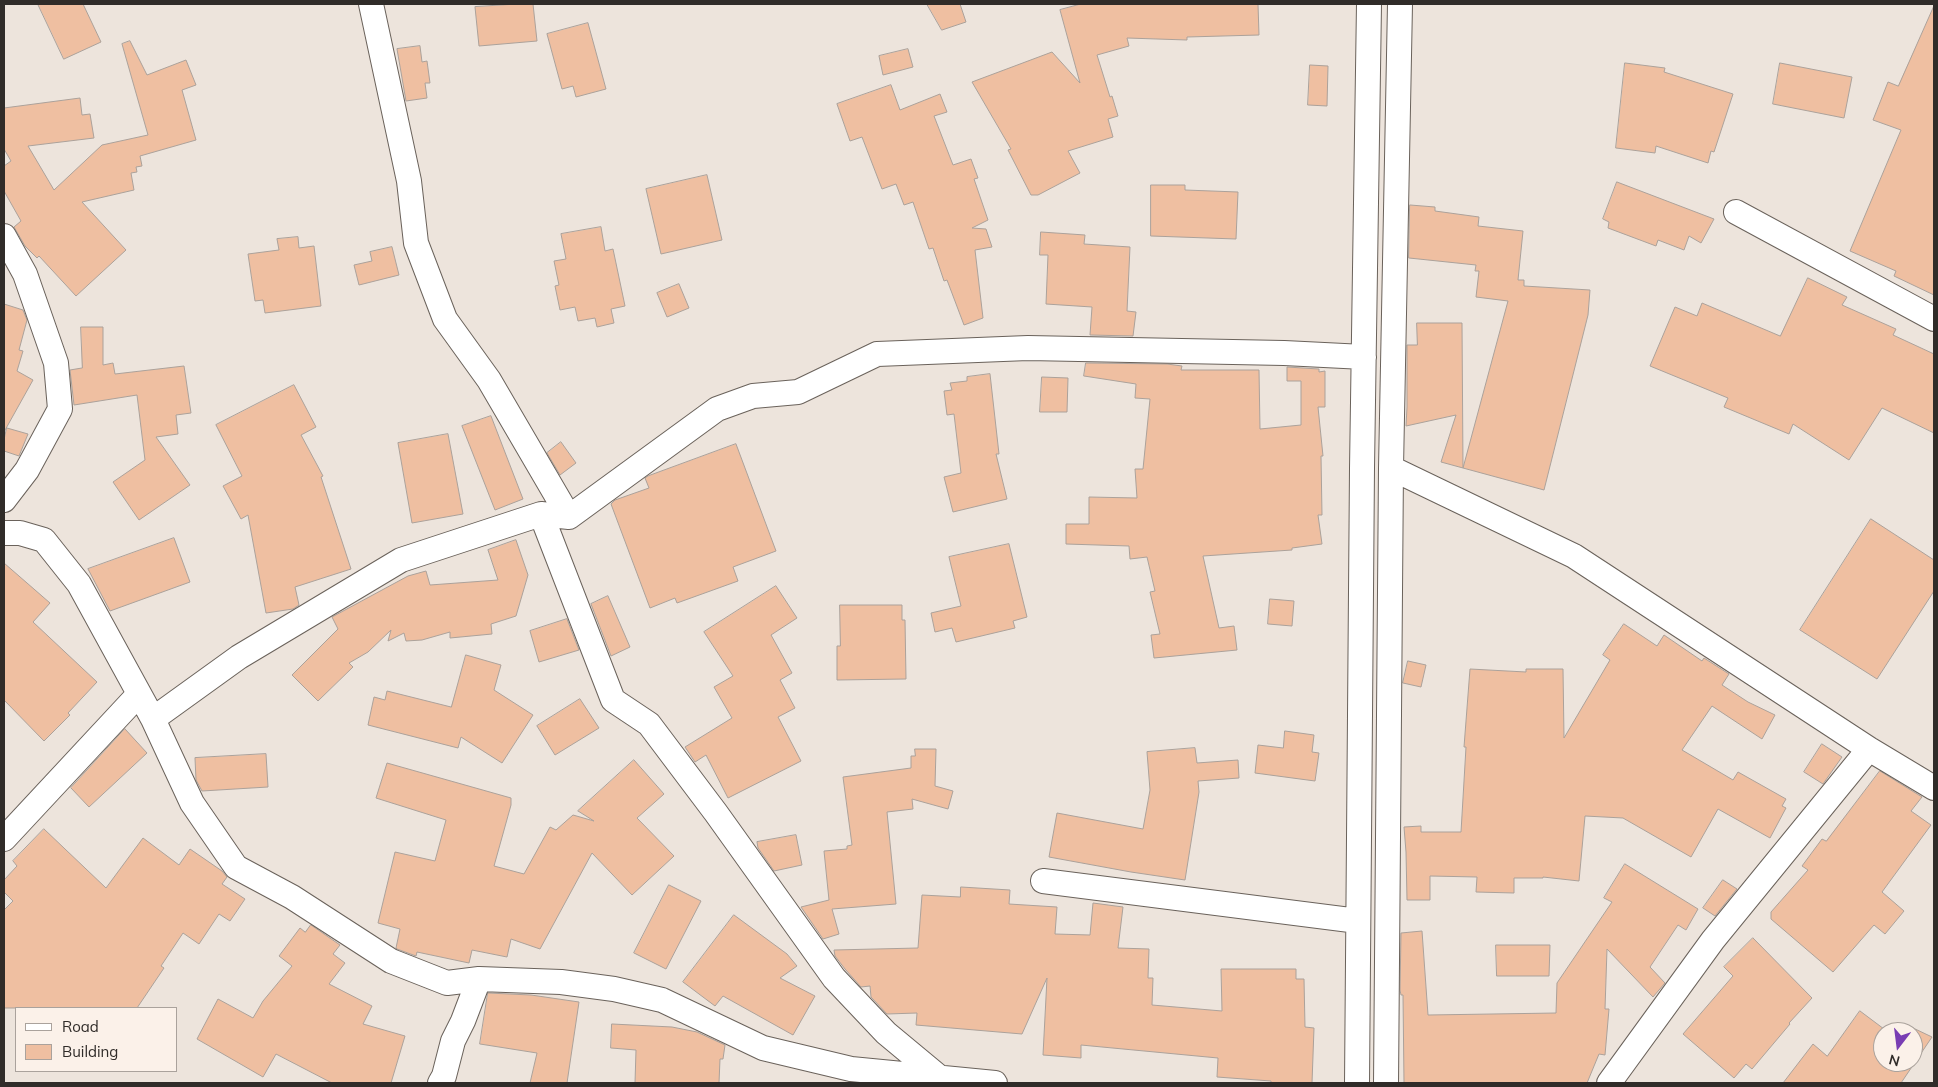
<!DOCTYPE html>
<style>
body{margin:0}
#map{position:relative;width:1938px;height:1087px;overflow:hidden;background:#ede4dc;font-family:Mulish,sans-serif}
canvas{display:block}
.frame{position:absolute;inset:0;border:5px solid #302c29;pointer-events:none}
.legend{position:absolute;left:15px;top:1007px;width:162px;height:65px;box-sizing:border-box;background:#fbf1e9;border:1px solid #aaa29c;margin:0;padding:6px 9px;list-style:none;font-size:15px;color:#302c29}
.legend li{display:flex;align-items:center;gap:10px;height:25px}
.legend b{width:25px;border:1px solid #aaa29c}
.north{position:absolute;left:1873px;top:1022px;width:50px;height:50px;box-sizing:border-box;background:#fbf1e9;border:1px solid #aaa29c;border-radius:50%;rotate:195deg;font-size:14px;font-weight:700;line-height:20px;text-align:center;color:#302c29}
.north::after{content:'';display:block;margin:auto;width:18px;height:22px;background:#793db3;clip-path:polygon(50% 0,100% 100%,50% 72%,0 100%)}
</style>
<div id="map">
<canvas width="1938" height="1087"></canvas>
<div class="frame"></div>
<ul class="legend">
<li><b style="height:6px;background:#fff"></b>Road</li>
<li><b style="height:14px;background:#efbfa1"></b>Building</li>
</ul>
<div class="north">N</div>
</div>
<script>
const context = document.querySelector('canvas').getContext('2d');
context.lineJoin = 'round';
function fillPath(path, color) { context.fillStyle = color; context.fill(path, 'evenodd'); }
function trace(path, color, width, dash) { context.strokeStyle = color; context.lineWidth = width; context.lineCap = dash ? 'butt' : 'round'; context.setLineDash(dash || []); context.stroke(path); }
const building = new Path2D(`
 M38,4H83L101,42L64,59Z
 M517,4H533L537,41L479,46L475,7Z
 M927,4H960L966,22L942,30Z
 M1081,4H1258L1259,35L1187,37V40L1127,38L1129,46L1097,55L1110,97L1112,96L1118,116L1108,119L1113,137L1068,151L1080,173L1038,195H1031L1008,150L1011,149L972,82L1052,52L1080,83L1060,10Z
 M1934,6V295L1894,276L1896,271L1850,251L1901,130L1873,120L1888,82L1898,86Z
 M588,23L606,89L576,97L573,86L562,89L547,34Z
 M130,41L147,75L186,60L196,85L182,90L196,140L140,156L142,166L136,167L137,172L131,173L134,190L82,202L126,250L76,296L39,256L37,258L25,246L14,227L21,221L4,191V166L11,161L4,149V108L80,98L82,115L90,114L94,138L28,146L54,190L102,145L148,135L122,44Z
 M420,46L422,62L427,61L430,83H425L427,98L406,101L397,49Z
 M908,49L913,67L883,75L879,56Z
 M1625,63L1665,68L1664,72L1733,94L1714,152L1711,151L1708,163L1656,146L1655,153L1616,148Z
 M1780,63L1852,77L1844,118L1773,104Z
 M1310,65L1328,66L1327,106L1308,105Z
 M891,85L900,110L940,94L947,112L934,116L953,165L971,159L978,178L974,179L988,220L972,228L986,229L992,247L975,250L983,318L964,325L947,280L944,281L933,248L929,249L913,202L904,205L896,184L882,189L862,137L850,141L837,104Z
 M707,175L722,240L661,254L646,189Z
 M1617,182L1714,219L1701,243L1689,236L1684,250L1658,240L1656,246L1608,228L1609,222L1603,219Z
 M1151,185H1185V190L1238,192L1236,239L1151,236Z
 M1410,205L1435,207V211L1479,217L1478,226L1523,231L1518,280H1524V286L1590,290L1588,315L1544,490L1463,468L1508,301L1476,297L1479,271H1475L1476,265L1409,258Z
 M601,227L605,251L613,249L625,306L611,309L614,323L597,327L595,318L578,321L575,307L560,310L555,286L559,285L554,261L566,259L561,234Z
 M1041,232L1085,235L1084,244L1130,247L1127,311L1136,312L1133,336L1090,335L1092,307L1046,304L1048,255H1040Z
 M298,237L299,248L314,246L321,306L265,313L263,300L255,301L248,254L279,250L277,239Z
 M392,247L399,275L359,285L354,265L372,261L370,252Z
 M1808,278L1847,297L1842,305L1896,329L1893,335L1934,354V433L1882,408L1849,460L1793,424L1789,434L1724,407L1728,398L1650,366L1675,307L1697,316L1702,303L1780,336Z
 M679,284L689,308L667,317L657,293Z
 M4,304L23,310L27,320L19,350L23,351L17,371L33,380L4,432Z
 M1417,323H1462L1463,468L1441,462L1456,415L1406,426L1407,407V345H1417Z
 M81,327H103V365L113,363L115,374L184,366L191,413L176,415L178,434L156,437L190,485L139,520L113,482L145,460L137,395L74,405L70,370L82,368Z
 M1086,363L1167,364L1182,366L1181,370H1259L1260,429L1301,425V381H1287V367L1319,369V372L1325,371V407H1318L1323,456H1321L1322,515H1318L1322,544L1292,548V550L1203,556L1219,628L1234,626L1237,650L1154,658L1151,635L1160,634L1150,592L1155,591L1147,557L1130,559L1129,546L1066,544V524H1089V497L1137,498L1135,469H1143L1150,399L1135,398L1136,384L1084,376Z
 M990,374L999,454H996L1007,499L953,512L944,477L961,473L954,414L947,415L944,391L952,390L950,383L967,381V377Z
 M1042,377L1068,378L1067,412H1040Z
 M294,385L316,427L301,435L323,476L321,477L351,569L295,587L299,605L293,609L266,613L248,515L241,519L223,486L242,476L216,425Z
 M491,416L523,499L495,510L462,426Z
 M7,428L28,434L19,456L4,451V440Z
 M448,434L463,514L412,523L398,443Z
 M561,442L576,463L560,475L547,453Z
 M736,444L776,551L733,567L738,581L677,603L675,598L650,608L611,504L615,500L649,488L645,478L648,476Z
 M1871,519L1934,560V591L1877,679L1800,630Z
 M174,538L190,582L110,611L88,569Z
 M516,540L528,575L516,616L491,624L492,634L450,638V632L422,640L406,641L404,633L388,641L391,630L368,652L349,663L353,667L318,701L292,675L338,629L332,617L408,576L426,571L430,585L498,580L488,550Z
 M1009,544L1027,617L1013,621L1015,628L956,642L952,628L935,632L931,613L961,606L949,557Z
 M4,563L50,603L33,622L97,682L68,713L70,715L44,741L4,700Z
 M776,586L797,618L771,635L792,673L780,680L795,708L778,717L801,761L728,798L706,755L695,762L685,747L732,718L714,687L733,676L704,632Z
 M608,596L630,647L611,656L591,604Z
 M1270,599L1294,601L1292,626L1268,624Z
 M840,605H902V620H905L906,679L837,680V646H840Z
 M567,619L579,650L539,662L530,631Z
 M1624,624L1657,646L1664,635L1702,661L1704,658L1729,674L1722,685L1748,702L1775,715L1762,739L1712,706L1682,750L1733,780L1738,772L1786,799L1782,806L1786,808L1770,838L1718,809L1691,857L1623,818L1585,816L1579,881L1543,877V878H1514V893L1476,892L1477,877L1430,876V900H1407L1406,852L1404,827L1421,826V832H1461L1466,747H1464L1470,669L1526,672V669H1563L1564,738L1610,660L1603,655Z
 M466,655L501,665L494,690L533,715L502,763L461,737L458,748L368,725L374,697L385,700L387,691L451,707Z
 M1408,661L1426,665L1421,687L1403,683Z
 M580,699L599,728L555,755L537,726Z
 M125,729L147,753L89,807L71,788Z
 M1285,731L1314,735L1312,752L1319,753L1315,781L1255,773L1258,745L1283,748Z
 M1822,744L1842,757L1823,784L1804,772Z
 M1195,748L1197,763L1238,760L1239,778L1198,781L1199,792L1185,880L1131,872L1049,857L1057,813L1143,829L1150,790L1147,752Z
 M915,749H936L935,786L953,791L948,809L912,799L913,809L887,812L896,904L832,909L839,934L823,939L801,907L829,900L824,851L847,849V846L852,845L843,777L911,768V756H915Z
 M266,754L268,787L202,791L196,780L195,758Z
 M634,760L664,794L637,818L674,856L632,895L592,853L540,949L511,939L507,957L472,950L469,963L417,952L416,956L397,949L396,948L400,929L378,923L395,852L435,861L446,820L376,798L387,763L511,798V805L494,866L524,874L550,827L556,830L573,815L594,821L578,811Z
 M1880,771L1922,797L1911,811L1931,825L1882,892L1904,911L1885,934L1874,925L1833,972L1771,919V912L1808,870L1802,866L1822,839L1826,841Z
 M44,829L106,888L143,838L179,865L190,849L222,871L227,877L222,884L245,899L230,921L219,914L199,944L183,933L161,966L164,968L137,1008H4V910L13,901L4,892V880L17,866L13,861Z
 M796,835L802,865L774,871L758,848L757,842Z
 M1625,864L1698,909L1686,930L1678,925L1650,967L1665,983L1653,997L1607,949L1605,1009H1609L1605,1055L1599,1054L1587,1083H1404L1403,995H1401L1400,990L1401,933L1422,931L1428,1015L1556,1013L1557,983L1612,902L1604,898Z
 M1723,880L1737,889L1715,916L1703,908Z
 M669,885L701,901L666,969L634,953Z
 M961,887L1010,890L1009,904L1057,907L1055,934L1090,935L1093,903L1123,907L1118,948L1149,949L1148,978H1153L1152,1005L1222,1011L1221,969H1296V979H1304L1305,1027L1314,1028L1312,1083H1271V1081L1217,1077L1218,1058L1081,1045V1058L1043,1055L1047,978L1022,1034L916,1025L917,1013L887,1014L871,997L870,986L861,987L845,969L835,956L834,950L918,948L922,895L960,897Z
 M734,915L787,954L797,966L780,978L815,996L793,1035L723,996L715,1006L683,982Z
 M311,925L340,945L333,954L345,963L329,984L372,1006L363,1024L405,1036L391,1083H332L276,1054L263,1077L197,1039L218,999L253,1018L263,1001L292,966L279,956L300,928L305,932Z
 M1753,938L1812,998L1789,1023L1790,1024L1752,1069L1746,1064L1734,1078L1683,1034L1733,976L1724,967Z
 M1496,945H1550L1549,976H1497Z
 M488,993L531,995L579,1002L567,1083H530L537,1053L480,1044Z
 M1860,1011L1888,1032H1883V1062H1913V1032H1909L1911,1027L1932,1037L1901,1083H1783L1813,1044L1827,1056Z
 M612,1024L672,1027L697,1032L725,1045L723,1059H720L719,1083H635L636,1050L611,1048Z`);
const minor = new Path2D(`
 M371,4L409,181L416,243L445,319L489,380L569,517
 M1736,212L1934,319
 M4,236L25,274L56,363L60,409L27,470L4,500
 M1391,468L1574,556L1869,749L1934,788
 M541,514L613,700L649,724L716,813L834,978L886,1033L939,1077
 M4,533H20L44,540L79,584L153,719L192,803L236,867L292,897L391,961L447,983L479,979L561,982L614,989L662,1000L763,1048L851,1069L995,1083
 M153,719L239,657L401,560L541,514L569,517L717,409L753,396L798,392L877,354L1028,348L1284,353L1364,357
 M4,839L139,694
 M1043,881L1358,921
 M440,1083L444,1076L453,1041L463,1021L479,979
 M1357,1083L1362,468L1369,4
 M1386,1083L1391,468L1400,4
 M1609,1083L1713,940L1869,749`);
fillPath(building, '#efbfa1');
trace(building, '#aba19a', 1);
trace(minor, '#6a625b', 26);
trace(minor, '#fff', 24);
</script>
